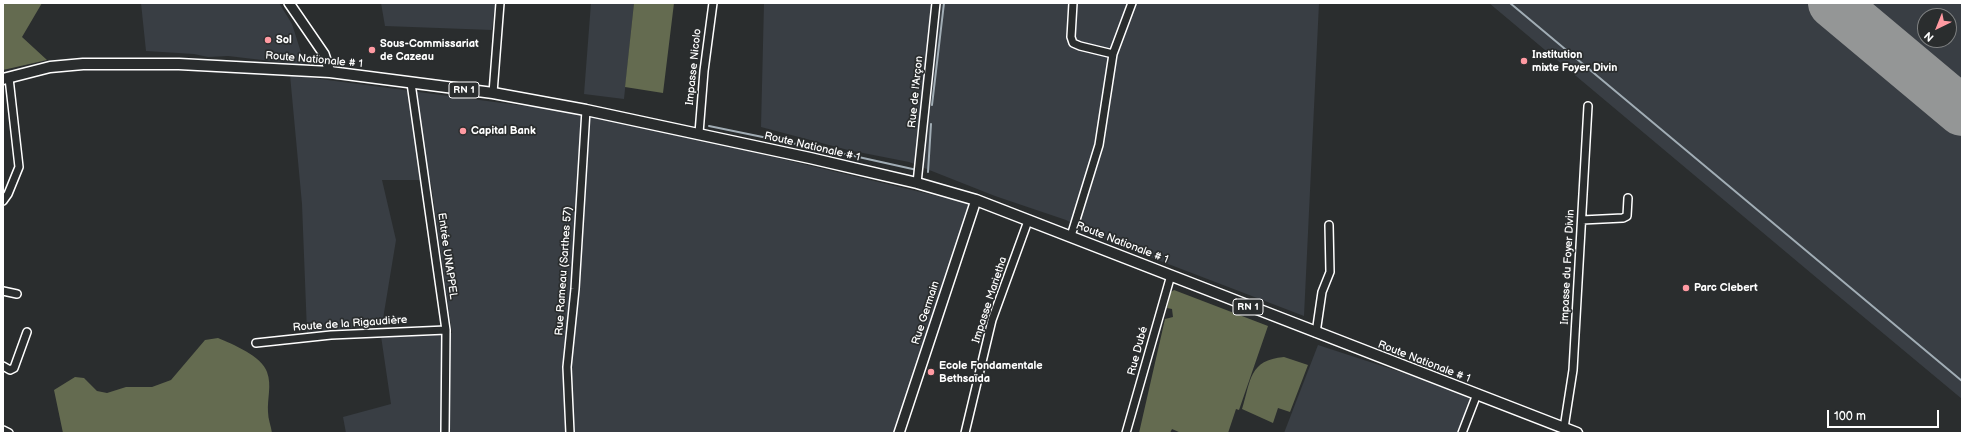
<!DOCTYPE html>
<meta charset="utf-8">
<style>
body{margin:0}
#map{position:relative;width:1965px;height:436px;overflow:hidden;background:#2a2d2e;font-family:"Balsamiq Sans",sans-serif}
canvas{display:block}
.frame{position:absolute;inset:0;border:4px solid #fff;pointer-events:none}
.north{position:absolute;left:1917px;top:8px;width:40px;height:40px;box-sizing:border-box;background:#2a2d2e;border:1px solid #7f8182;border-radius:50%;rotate:223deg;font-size:11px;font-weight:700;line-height:16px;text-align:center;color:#fff}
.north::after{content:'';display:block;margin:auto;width:14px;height:18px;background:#ff9aa2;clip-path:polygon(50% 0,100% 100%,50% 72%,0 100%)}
.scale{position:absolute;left:1827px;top:410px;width:112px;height:18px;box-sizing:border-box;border:2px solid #fff;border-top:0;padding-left:5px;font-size:12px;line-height:14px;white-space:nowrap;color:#fff;-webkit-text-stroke:3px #2a2d2e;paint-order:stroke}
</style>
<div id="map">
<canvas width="1965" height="436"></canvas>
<div class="frame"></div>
<div class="north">N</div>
<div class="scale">100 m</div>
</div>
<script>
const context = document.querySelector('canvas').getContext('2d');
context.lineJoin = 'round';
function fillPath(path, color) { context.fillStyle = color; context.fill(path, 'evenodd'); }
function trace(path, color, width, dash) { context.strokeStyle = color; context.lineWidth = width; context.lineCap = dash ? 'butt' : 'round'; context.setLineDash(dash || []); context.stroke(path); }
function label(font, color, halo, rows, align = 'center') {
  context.font = font + ' "Balsamiq Sans",sans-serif'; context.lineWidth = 3.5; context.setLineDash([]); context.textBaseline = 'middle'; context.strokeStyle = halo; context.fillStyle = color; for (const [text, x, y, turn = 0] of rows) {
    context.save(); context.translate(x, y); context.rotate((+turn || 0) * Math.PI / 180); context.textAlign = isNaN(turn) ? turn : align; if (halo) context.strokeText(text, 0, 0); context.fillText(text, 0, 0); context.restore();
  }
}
const built = new Path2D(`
 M141,3H279L292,24L305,65L228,56L208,57L194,54L146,51Z
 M381,3H495L492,30L385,26Z
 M591,3H634L624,99L584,94Z
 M764,3H1319L1304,316L1103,239L1066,220L995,196L909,162L848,150L761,127Z
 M1489,3H1962V399L1830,289ZM1925,16H1949V40H1925Z
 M290,75L525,106L576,110L971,204L896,433H346L343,417L391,404L381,336L452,333L431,183L419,180H382L396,240L382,325L307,332L302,204Z
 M1318,345L1471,395L1458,433H1284Z`);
const green = new Path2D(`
 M3,3H42L22,37L47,60L3,70Z
 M634,3H674L663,93L625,87Z
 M1174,290L1268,326L1239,410L1236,409L1228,433H1181L1172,429L1170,433H1139L1165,319L1173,317L1172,309L1167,308L1171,292Z
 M218,338C232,344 262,356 267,372C272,385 267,399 268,412C268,419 271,426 272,433H63L54,390L75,377L84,378L97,391L107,393L126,387H152L171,380L205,340Z
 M1284,357L1308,365L1290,412L1278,408L1273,423L1242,409C1251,380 1249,360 1284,357Z`);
const stream = new Path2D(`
 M1510,3L1962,381
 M932,105L944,3
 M709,126L821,149
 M836,152L917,170
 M928,172L931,124`);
const runway = new Path2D(`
 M1833,3L1962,111`);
const street = new Path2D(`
 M1073,3L1071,37L1073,43L1080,46L1113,54
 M411,83L446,330L445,433
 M493,93L500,3
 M699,133L704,71L713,3
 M917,183L936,3
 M3,201L8,194L19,167L9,78
 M1582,220L1623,218L1627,216L1628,198
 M1071,236L1099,145L1113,54L1132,3
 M3,291L17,294
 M1316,333L1322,292L1330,272L1329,225
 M256,343L331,335L446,330
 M3,366L10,370L14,368L27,332
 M1564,428L1573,370L1588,106
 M3,430L9,433
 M570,433L567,367L575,289L586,110
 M965,433L992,320L1028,221
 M1126,433L1171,275
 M1462,433L1477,394`);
const secondary = new Path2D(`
 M289,3L324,54L330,72
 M899,433L976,200`);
const primary = new Path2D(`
 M3,79L50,67L83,64H179L330,72L493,93L586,110L810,158L917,183L976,200L1577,433`);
const markers = [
 [268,40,4,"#ff9aa2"],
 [372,50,4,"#ff9aa2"],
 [1524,61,4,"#ff9aa2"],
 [463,131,4,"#ff9aa2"],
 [1686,288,4,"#ff9aa2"],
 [931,372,4,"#ff9aa2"]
];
const shields = [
 [464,90,30],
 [1248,307,30]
];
const shieldNames = [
 ["RN 1",464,90],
 ["RN 1",1248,307]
];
const poiNames = [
 ["Sol",276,40],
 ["Sous-Commissariat",380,44],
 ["de Cazeau",380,57],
 ["Institution",1532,55],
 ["mixte Foyer Divin",1532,68],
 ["Capital Bank",471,131],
 ["Parc Clebert",1694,288],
 ["Ecole Fondamentale",939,366],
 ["Bethsaïda",939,379]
];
const streetNames = [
 ["Route Nationale # 1",314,60,5],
 ["Impasse Nicolo",694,67,-84],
 ["Rue de l'Arçon",916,92,-84],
 ["Route Nationale # 1",812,147,13],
 ["Route Nationale # 1",1122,243,21],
 ["Entrée UNAPPEL",447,256,82],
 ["Impasse du Foyer Divin",1568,267,-87],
 ["Rue Rameau (Sarthes 57)",564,271,-86],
 ["Impasse Marietha",990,300,-72],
 ["Rue Germain",926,313,-72],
 ["Route de la Rigaudière",350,324,-4],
 ["Rue Dubé",1138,351,-75],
 ["Route Nationale # 1",1424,362,21]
];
fillPath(built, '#393e44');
fillPath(green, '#646b50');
trace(stream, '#a1adb5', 2);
trace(runway, '#949696', 50);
trace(street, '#fff', 10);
trace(secondary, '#fff', 12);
trace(primary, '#fff', 13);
trace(street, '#2a2d2e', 7);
trace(secondary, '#2a2d2e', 9);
trace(primary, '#2a2d2e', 10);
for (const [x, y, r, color] of markers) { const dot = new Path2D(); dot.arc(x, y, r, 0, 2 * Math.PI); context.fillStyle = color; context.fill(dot); trace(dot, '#2a2d2e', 1.5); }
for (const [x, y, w] of shields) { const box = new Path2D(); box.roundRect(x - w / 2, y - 8, w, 16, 3); context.fillStyle = '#2a2d2e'; context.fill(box); trace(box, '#fff', 1); }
label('bold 10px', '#fff', null, shieldNames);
label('bold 11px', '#fff', '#2a2d2e', poiNames, 'left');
label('11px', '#fff', '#2a2d2e', streetNames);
</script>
